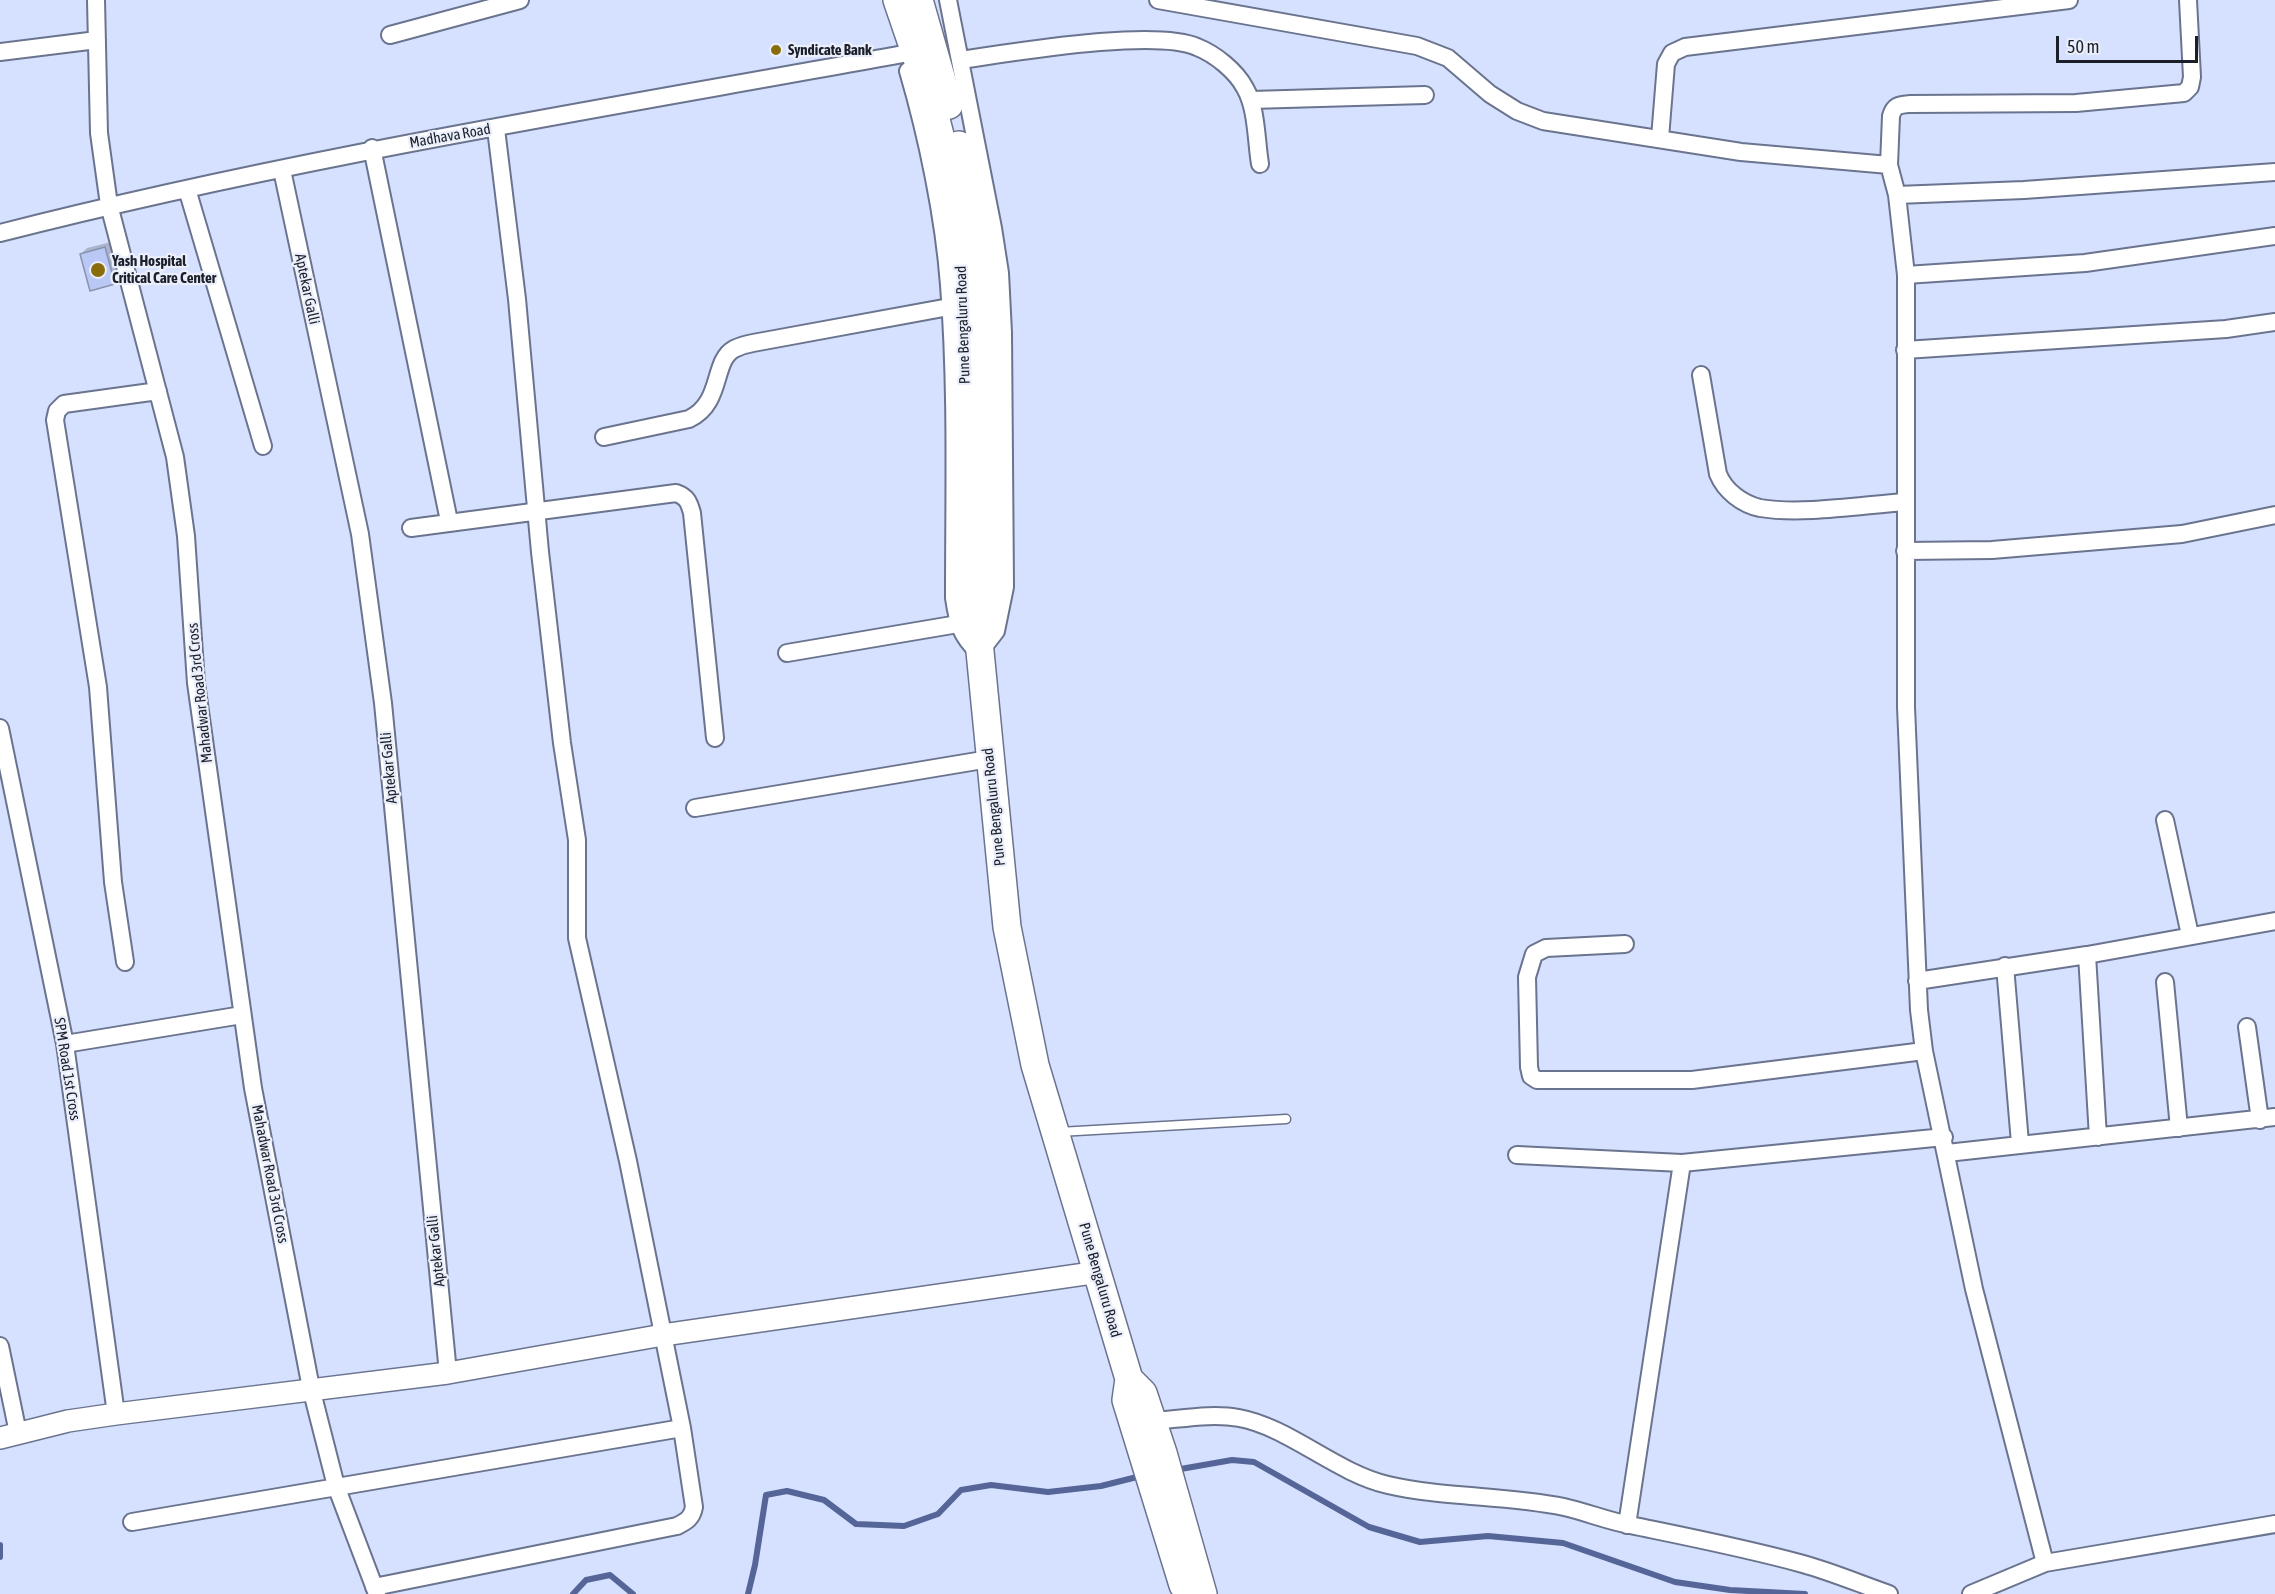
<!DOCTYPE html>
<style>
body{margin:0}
#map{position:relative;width:2275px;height:1594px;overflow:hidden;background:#d6e1ff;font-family:"Asap Condensed",sans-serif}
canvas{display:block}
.scale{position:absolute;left:2056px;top:36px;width:142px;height:27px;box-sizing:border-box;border:3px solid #1b1f29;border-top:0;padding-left:8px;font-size:18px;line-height:21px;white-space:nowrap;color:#1b1f29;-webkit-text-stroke:4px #eaeffb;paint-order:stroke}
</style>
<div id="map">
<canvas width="2275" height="1594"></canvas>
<div class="scale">50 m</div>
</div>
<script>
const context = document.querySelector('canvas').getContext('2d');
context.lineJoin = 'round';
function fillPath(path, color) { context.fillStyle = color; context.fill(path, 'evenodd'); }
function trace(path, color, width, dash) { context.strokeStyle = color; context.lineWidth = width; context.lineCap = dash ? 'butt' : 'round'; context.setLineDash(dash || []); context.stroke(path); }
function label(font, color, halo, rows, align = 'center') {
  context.font = font + ' "Asap Condensed",sans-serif'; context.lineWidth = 4.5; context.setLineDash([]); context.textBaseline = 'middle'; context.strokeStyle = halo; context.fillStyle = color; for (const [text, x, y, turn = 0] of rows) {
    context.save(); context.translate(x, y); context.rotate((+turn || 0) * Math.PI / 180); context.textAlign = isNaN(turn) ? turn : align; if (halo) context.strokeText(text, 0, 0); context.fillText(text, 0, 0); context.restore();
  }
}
const shadow = new Path2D(`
 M111,242L120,277L114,283L81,254L87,248Z`);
const stream = new Path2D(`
 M1175,1470L1232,1460L1254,1462L1369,1527L1420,1542L1488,1536L1563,1543L1675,1582L1730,1590L1805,1594
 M0,1545V1557
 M573,1594L586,1580L610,1575L633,1594
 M748,1594L755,1565L766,1495L787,1491L824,1500L856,1524L904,1526L938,1514L961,1490L991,1485L1048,1492L1101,1486L1141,1476`);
const building = new Path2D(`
 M105,247L115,284L90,291L80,254Z`);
const service = new Path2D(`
 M1059,1132L1286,1119`);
const minor = new Path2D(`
 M96,0L99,133L109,205L175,457L186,536L196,683L253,1088L311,1388L336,1486L377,1594
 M1158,0L1417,46L1448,58L1490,94L1517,111L1543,121L1741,152L1889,165
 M390,35L520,0
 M0,52L97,40
 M960,60C1011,53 1154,28 1197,47C1215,54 1236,71 1245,88C1257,109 1256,140 1260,164
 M908,71C927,136 944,217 949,285C957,389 954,494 954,598C958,624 960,635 979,653L996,631L1005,587L1003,333L1000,273L993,228L948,0
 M1251,100L1425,95
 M1660,138L1666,64L1672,53L1685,47L2069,0
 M372,148L449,521
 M282,170L360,534L383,703L448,1373
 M187,189L263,446
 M1897,195L2024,190L2275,172
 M0,233C297,157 601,109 903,54
 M1906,275L2085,263L2275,236
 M1905,350L2226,329L2275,322
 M1701,375L1718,474C1725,491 1742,504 1760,508C1802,515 1862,505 1905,502
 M604,437L689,419C723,403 712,361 734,349C740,346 747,344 753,343L949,307
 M411,528L676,493C687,497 689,502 692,513L715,738
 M1905,551L1992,550L2182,534L2275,515
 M787,653L958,624
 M0,728L65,1044L116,1414
 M695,808L989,759
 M2165,820L2190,935
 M1625,944L1546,948L1534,954L1527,977L1529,1067L1531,1076L1537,1080H1692L1924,1051
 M2087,955L2098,1137
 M125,962L113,882L98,687L55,420L57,411L64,404L158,391
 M2005,966L2020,1143
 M1917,981L2087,955L2275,921
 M2165,982L2179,1128
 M2247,1027L2260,1120
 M65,1044L242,1015
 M1947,1153L2275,1117
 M1517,1155L1682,1163L1944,1137
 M0,1346L18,1433
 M1153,1421C1181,1419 1212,1413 1239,1418C1289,1427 1336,1473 1388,1485C1444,1498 1506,1495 1564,1507C1586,1512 1608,1521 1630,1525C1688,1537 1745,1548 1803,1564C1832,1572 1860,1584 1889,1594
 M132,1522L682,1428
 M1627,1525L1682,1163
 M2045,1563L1974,1289L1924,1051L1919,1010L1906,707V275L1897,195L1889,165L1891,116C1894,105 1899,105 1910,104L2076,103L2184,93L2190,87L2192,77L2188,0
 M374,1587L677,1526C687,1521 692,1518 694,1507L682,1428L628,1161L577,938V840L562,743L540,552L517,299L496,129
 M1971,1594L2045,1563L2275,1524`);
const tertiary = new Path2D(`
 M0,1438L68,1421L116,1414L448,1373L663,1335L1099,1272`);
const primary = new Path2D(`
 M897,0C914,50 933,101 944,152C976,303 967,461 969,615L978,631L1007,927L1035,1065L1129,1379L1143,1393L1163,1453L1203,1594
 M919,0L949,105
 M959,145L968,184L987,316L988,615L978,631
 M1129,1379L1126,1400L1183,1585`);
const markers = [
 [776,50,6,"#896d0d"],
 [98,270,8,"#896d0d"]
];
const poiNames = [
 ["Syndicate Bank",788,50],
 ["Yash Hospital",112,261],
 ["Critical Care Center",112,278]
];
const streetNames = [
 ["Madhava Road",450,136,-10],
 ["Aptekar Galli",307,289,78],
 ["Pune Bengaluru Road",963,325,-92],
 ["Mahadwar Road 3rd Cross",200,693,-96],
 ["Aptekar Galli",389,768,-95],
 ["Pune Bengaluru Road",994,807,-96],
 ["SPM Road 1st Cross",67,1069,81],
 ["Mahadwar Road 3rd Cross",270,1174,79],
 ["Aptekar Galli",436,1251,-96],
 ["Pune Bengaluru Road",1100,1280,74]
];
fillPath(shadow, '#0003');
trace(stream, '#556598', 6);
fillPath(building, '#b9c8f4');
trace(building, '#8993ae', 1.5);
trace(service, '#6b748e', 11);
trace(minor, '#6b748e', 20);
trace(tertiary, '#6b748e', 24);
trace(primary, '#6b748e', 30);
trace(service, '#fff', 8);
trace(minor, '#fff', 16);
trace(tertiary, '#fff', 21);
trace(primary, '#fff', 27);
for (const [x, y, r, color] of markers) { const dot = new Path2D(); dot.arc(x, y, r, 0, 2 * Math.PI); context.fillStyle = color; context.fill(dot); trace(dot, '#eaeffb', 2); }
label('bold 15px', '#1b1f29', '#eaeffb', poiNames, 'left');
label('15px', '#1b1f29', '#eaeffb', streetNames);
</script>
